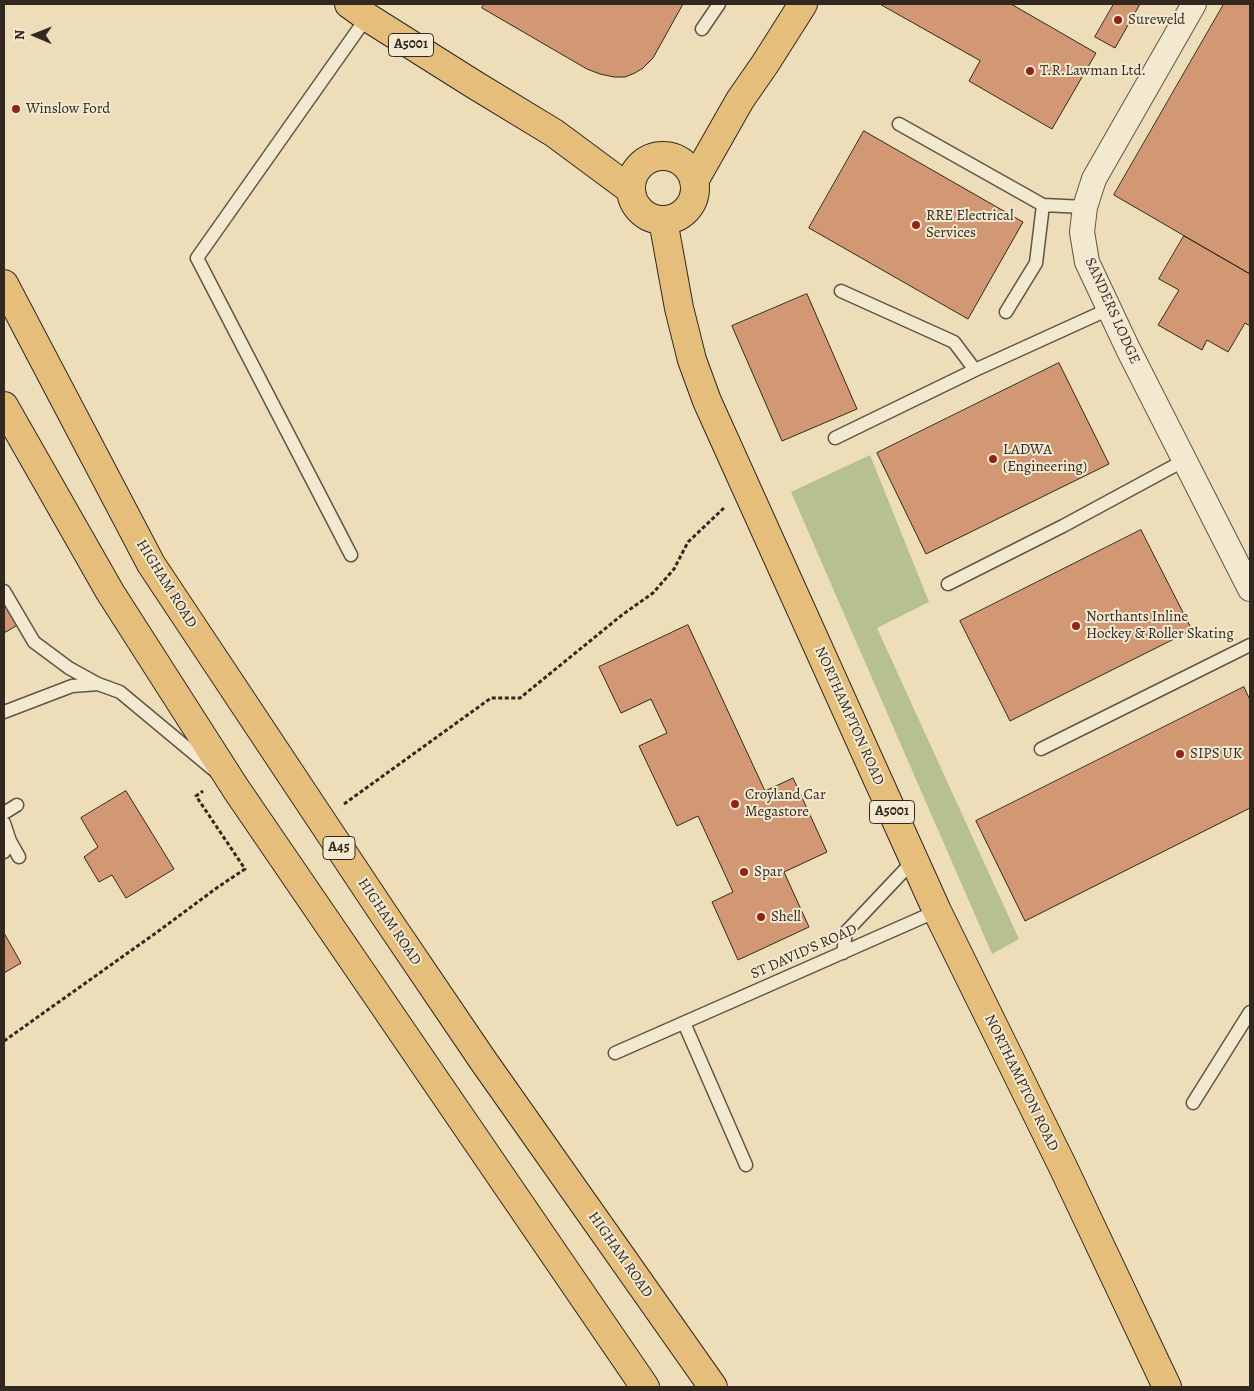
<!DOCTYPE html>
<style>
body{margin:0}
#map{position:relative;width:1254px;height:1391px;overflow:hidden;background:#edddb8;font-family:Alegreya,serif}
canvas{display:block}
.frame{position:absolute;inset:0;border:5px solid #322820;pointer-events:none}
.north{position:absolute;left:10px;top:10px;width:50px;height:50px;-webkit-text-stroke:4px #f3e9d1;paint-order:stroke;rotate:271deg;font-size:14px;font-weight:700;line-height:20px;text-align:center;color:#322820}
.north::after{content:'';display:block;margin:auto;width:18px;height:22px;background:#322820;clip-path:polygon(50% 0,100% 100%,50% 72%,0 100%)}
</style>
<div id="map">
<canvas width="1254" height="1391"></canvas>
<div class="frame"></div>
<div class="north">N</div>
</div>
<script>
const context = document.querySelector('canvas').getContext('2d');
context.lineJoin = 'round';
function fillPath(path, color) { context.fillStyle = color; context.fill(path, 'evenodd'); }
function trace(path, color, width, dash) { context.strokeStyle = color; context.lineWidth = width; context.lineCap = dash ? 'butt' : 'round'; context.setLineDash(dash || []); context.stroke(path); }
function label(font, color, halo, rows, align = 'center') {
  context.font = font + ' Alegreya,serif'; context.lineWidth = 4; context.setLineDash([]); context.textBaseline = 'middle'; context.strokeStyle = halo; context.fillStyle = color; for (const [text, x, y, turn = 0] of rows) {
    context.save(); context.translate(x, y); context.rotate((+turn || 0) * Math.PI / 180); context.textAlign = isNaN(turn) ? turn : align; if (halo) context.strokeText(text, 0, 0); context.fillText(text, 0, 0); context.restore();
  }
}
const green = new Path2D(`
 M870,455L929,602L877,628L1019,939L992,954L791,492Z`);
const building = new Path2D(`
 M484,4H683L653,58L643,68L635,73L625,77H614L600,74L587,69L482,8Z
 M880,4H1011L1096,53L1052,129L969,81L980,61Z
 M1114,4H1140L1115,48L1095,37Z
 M1224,4H1250V274L1114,195Z
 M864,131L1023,222L968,319L809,228Z
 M1184,236L1250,274V326L1245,323L1228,352L1207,340L1202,350L1158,325L1179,290L1159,279Z
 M807,294L857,409L782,441L732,326Z
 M1059,363L1109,464L926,554L877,453Z
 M1141,530L1192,630L1010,721L960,621Z
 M4,594L21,623L4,633Z
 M688,625L765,791L793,778L827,852L784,872L809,927L738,960L712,902L733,892L698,816L677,826L639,746L667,733L651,699L621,713L599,667Z
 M1244,687L1250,700V808L1025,921L976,821Z
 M126,791L174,869L126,898L112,875L99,882L84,857L98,847L81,818Z
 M4,933L21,963L4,973Z`);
const path = new Path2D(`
 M344,804L491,698H520L622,615L653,593L674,569L688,542L725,507
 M4,1041L160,930L218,887L245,869L196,796L203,791`);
const lane = new Path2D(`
 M702,29L719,4
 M899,124L1043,205L1085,207
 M841,291L954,342L975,370L1109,309
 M1006,312L1036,263L1043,205
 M835,438L975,370
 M351,555L197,258L367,17
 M948,584L1063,526L1185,460
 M4,591L34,642L69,668L98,684
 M4,712L72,686L98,684L120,692L215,771
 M1041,749L1250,645
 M4,813L17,805
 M4,823L10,841L4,852
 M10,841L19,857
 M843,953L846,932L914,860
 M684,1023L746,1165
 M615,1053L937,911
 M1193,1103L1250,1012`);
const street = new Path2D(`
 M1194,4L1094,179L1085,207L1082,232L1087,262L1128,349L1250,589`);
const primary = new Path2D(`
 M349,4L367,17L475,85L554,133L631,190
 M631 188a32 32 0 1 1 64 0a32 32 0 1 1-64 0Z
 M694,181L740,100L765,64L803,4
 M663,220L679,308L692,360L707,401L937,911L1063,1167L1167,1387`);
const highway = new Path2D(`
 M4,284L151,564L383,913L482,1059L713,1387
 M4,406L110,592L236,789L645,1387`);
const markers = [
 [1118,20,5,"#8f2418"],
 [1030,71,5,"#8f2418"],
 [16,109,5,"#8f2418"],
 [916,225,5,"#8f2418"],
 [993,459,5,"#8f2418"],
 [1076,626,5,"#8f2418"],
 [1180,754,5,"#8f2418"],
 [735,804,5,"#8f2418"],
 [744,872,5,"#8f2418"],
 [761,917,5,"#8f2418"]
];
const shields = [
 [411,45,45],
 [892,812,45],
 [339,848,32]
];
const shieldNames = [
 ["A5001",411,45],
 ["A5001",892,812],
 ["A45",339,848]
];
const poiNames = [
 ["Sureweld",1128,20],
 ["T.R.Lawman Ltd.",1040,71],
 ["Winslow Ford",26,109],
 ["RRE Electrical",926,216],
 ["Services",926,233],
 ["LADWA",1003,450],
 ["(Engineering)",1003,467],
 ["Northants Inline",1086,617],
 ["Hockey & Roller Skating",1086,634],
 ["SIPS UK",1190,754],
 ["Croyland Car",745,795],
 ["Megastore",745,812],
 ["Spar",754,872],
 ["Shell",771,917]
];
const streetNames = [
 ["SANDERS LODGE",1112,311,66],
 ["HIGHAM ROAD",166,584,58],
 ["NORTHAMPTON ROAD",849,716,66],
 ["HIGHAM ROAD",389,922,56],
 ["ST DAVID'S ROAD",804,952,-24],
 ["NORTHAMPTON ROAD",1021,1083,64],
 ["HIGHAM ROAD",620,1255,55]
];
fillPath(green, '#b7c18f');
fillPath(building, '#d29874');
trace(building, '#322820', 1);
trace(lane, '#615546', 15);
trace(street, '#615546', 26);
trace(primary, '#322820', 30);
trace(highway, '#322820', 30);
trace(path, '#322820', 3, [4, 2.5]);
trace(lane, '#f3e9d1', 12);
trace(street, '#f3e9d1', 24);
trace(primary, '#e6be7c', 28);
trace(highway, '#e6be7c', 28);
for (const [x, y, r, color] of markers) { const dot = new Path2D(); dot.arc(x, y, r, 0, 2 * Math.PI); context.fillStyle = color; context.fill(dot); trace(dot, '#f3e9d1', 2); }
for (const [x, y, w] of shields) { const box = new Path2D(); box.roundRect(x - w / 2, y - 11.5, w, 23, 4); context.fillStyle = '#f3e9d1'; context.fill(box); trace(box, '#322820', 1); }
label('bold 14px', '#322820', null, shieldNames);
label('15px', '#322820', '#f3e9d1', poiNames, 'left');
label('15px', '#322820', '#f3e9d1', streetNames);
</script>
